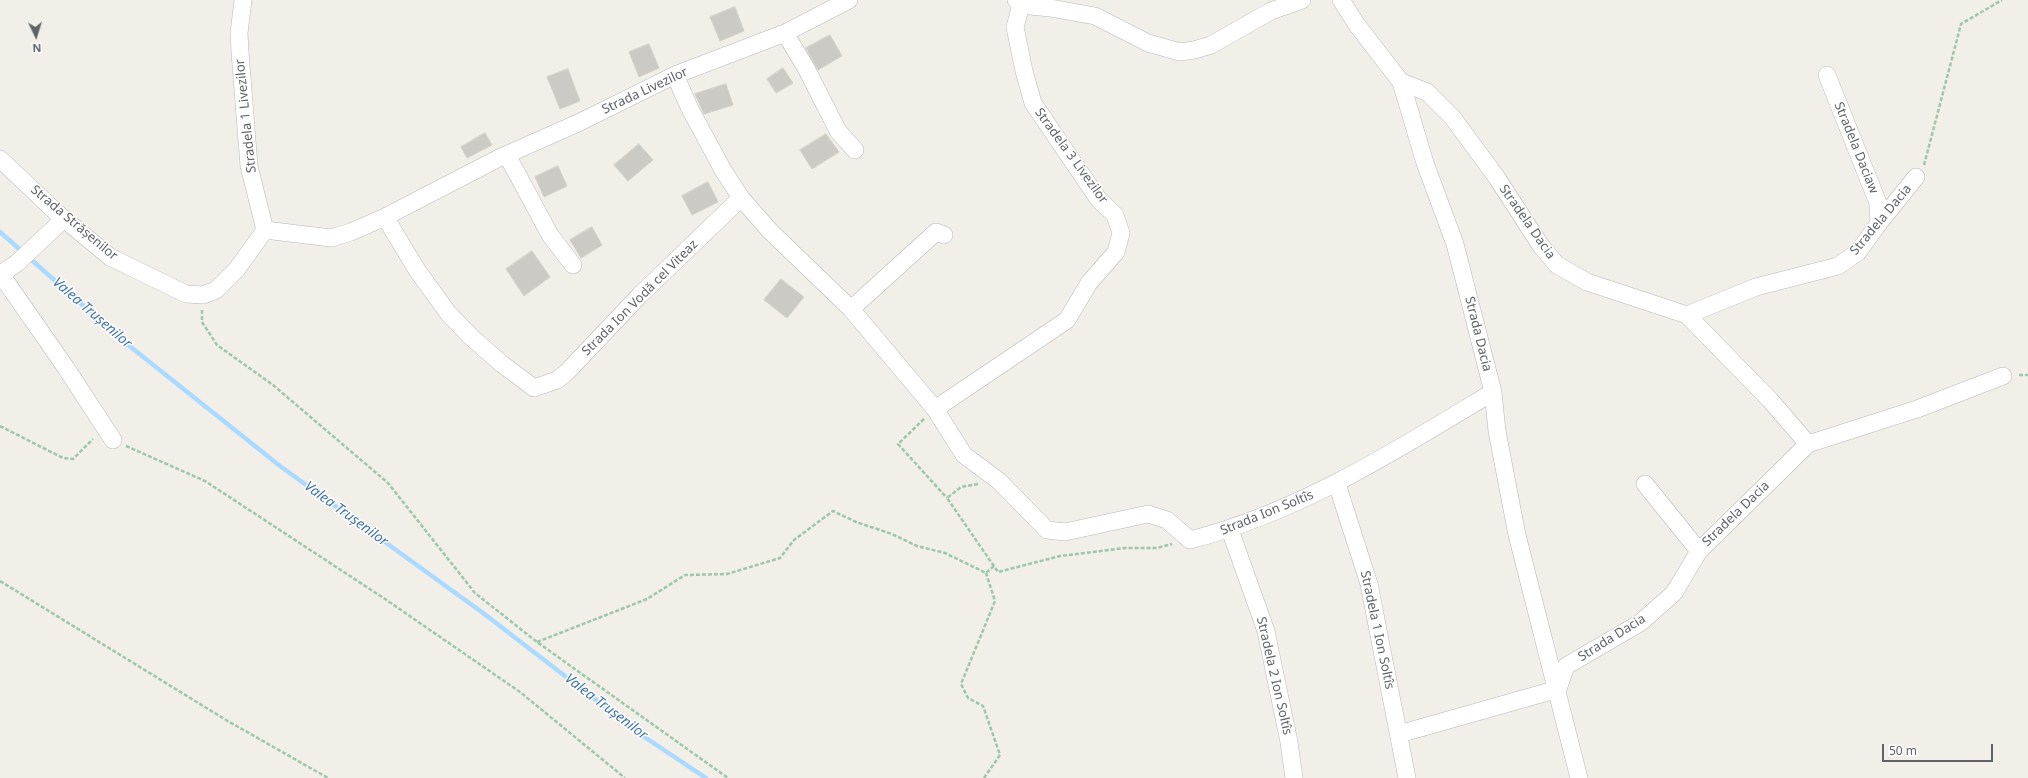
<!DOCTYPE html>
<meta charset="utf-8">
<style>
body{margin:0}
#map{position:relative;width:2028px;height:778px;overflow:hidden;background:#f1efe8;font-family:"Noto Sans",sans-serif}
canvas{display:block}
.north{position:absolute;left:16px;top:16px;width:40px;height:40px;-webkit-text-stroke:3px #fff;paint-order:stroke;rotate:176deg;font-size:11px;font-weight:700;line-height:16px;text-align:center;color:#5f6368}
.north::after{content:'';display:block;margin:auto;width:14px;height:18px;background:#5f6368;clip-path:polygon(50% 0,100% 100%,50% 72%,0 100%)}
.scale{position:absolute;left:1882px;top:744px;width:111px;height:18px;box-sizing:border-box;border:2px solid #5f6368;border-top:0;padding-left:5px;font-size:12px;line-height:14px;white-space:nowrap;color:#5f6368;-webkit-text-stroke:3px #fff;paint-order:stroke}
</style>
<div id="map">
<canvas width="2028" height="778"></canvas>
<div class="north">N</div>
<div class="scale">50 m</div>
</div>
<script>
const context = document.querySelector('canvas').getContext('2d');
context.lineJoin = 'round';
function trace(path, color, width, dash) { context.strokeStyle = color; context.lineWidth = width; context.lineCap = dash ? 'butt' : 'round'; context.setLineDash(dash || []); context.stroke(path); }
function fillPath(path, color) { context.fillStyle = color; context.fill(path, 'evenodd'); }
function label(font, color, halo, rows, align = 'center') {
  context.font = font + ' "Noto Sans",sans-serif'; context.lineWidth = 3; context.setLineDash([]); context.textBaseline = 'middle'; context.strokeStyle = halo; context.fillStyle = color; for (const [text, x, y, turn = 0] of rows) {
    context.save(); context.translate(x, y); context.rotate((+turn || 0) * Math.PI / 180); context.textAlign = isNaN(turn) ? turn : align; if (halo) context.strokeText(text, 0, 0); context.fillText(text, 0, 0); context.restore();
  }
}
const stream = new Path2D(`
 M0,232L122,340L280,466L483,613L643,736L706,778`);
const building = new Path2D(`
 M735,7L744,31L720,41L710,17Z
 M830,35L842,56L818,70L806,48Z
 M649,44L659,68L639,77L629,52Z
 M783,68L793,83L776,93L767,79Z
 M568,69L580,101L560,109L547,77Z
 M726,84L733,105L704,114L695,94Z
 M485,133L492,145L467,158L461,147Z
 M826,134L839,152L812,169L800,150Z
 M639,144L653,160L628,181L614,165Z
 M558,166L567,186L544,197L535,177Z
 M708,182L718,202L692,215L682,196Z
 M592,227L602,245L581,258L570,240Z
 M532,251L550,277L524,296L506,269Z
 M781,279L804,297L787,318L764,300Z`);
const path = new Path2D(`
 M1924,165L1961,24L2002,0
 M202,310V322L217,345L273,385L388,483L475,593L537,642L728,778
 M2019,375H2028
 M924,419L898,444L947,498
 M0,426L63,458L73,459L93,439
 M126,446L205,481L385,599L520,692L625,778
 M978,484L961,487L947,498L998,572L1060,556L1125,548H1157L1172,544
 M0,581L226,720L328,778
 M537,642L647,599L685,575L727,574L780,558L794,540L833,511L856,522L892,534L917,546L945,553L986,573L994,566
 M984,778L1000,755L983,706L968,698L961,684L995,601L986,573`);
const minor = new Path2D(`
 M243,0L239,33L240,52L249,166L265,230
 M1016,0L1021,5L1050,8L1095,16L1148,43L1180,52L1194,50L1211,45L1271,11L1302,0
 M1341,0L1357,25L1401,82L1425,163L1455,244L1493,392L1497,431L1517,535L1579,778
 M785,33L806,68L838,131L855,150
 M675,75L690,109L723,170L741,198L770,231L851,309L935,409L964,455L999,481L1047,530L1065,532L1148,514L1167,520L1190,540C1300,512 1397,450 1493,392
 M1827,75L1878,203L1879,223
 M1401,82L1427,92L1453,118L1497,178L1541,246L1557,265L1587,282L1687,315L1770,400L1808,444
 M507,155L550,235L573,265
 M0,159L57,213L110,257L186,294L203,295L216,290L237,269L265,230
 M385,217L417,270L448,313L471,337L502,364L534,388L557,380L567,372L640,295L741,198
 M265,230L331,238L351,232L385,217L499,158L578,123L675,75L785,33L849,0
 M0,273L66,368L113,440
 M1,274L17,263L64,219
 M851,309L936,232L944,235
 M1687,315L1756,287L1838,266L1858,252L1879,223L1916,177
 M935,409L1067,320L1089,283L1116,252L1121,233L1115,215L1099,200L1033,103L1024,71L1015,27L1021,5
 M1337,484L1369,584L1407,778
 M1645,484L1699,551
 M1230,530L1266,631L1289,742L1294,778
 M1558,689L1566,666L1640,623L1674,593L1699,551L1808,444L1917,409L2003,376
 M1399,734L1558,689`);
const streetNames = [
 ["Strada Livezilor",645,91,-25],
 ["Stradela 1 Livezilor",246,116,-96],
 ["Stradela Daciaw",1856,148,68],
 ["Stradela 3 Livezilor",1071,156,54],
 ["Stradela Dacia",1881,220,-50],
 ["Stradela Dacia",1527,222,55],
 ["Strada Strășenilor",74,223,40],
 ["Strada Ion Vodă cel Viteaz",640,298,-45],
 ["Strada Dacia",1478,334,76],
 ["Strada Ion Soltîs",1267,513,-22],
 ["Stradela Dacia",1736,514,-44],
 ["Stradela 1 Ion Soltîs",1377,630,78],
 ["Strada Dacia",1612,638,-32],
 ["Stradela 2 Ion Soltîs",1274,676,77]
];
const waterNames = [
 ["Valea Trușenilor",92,313,41],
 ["Valea Trușenilor",346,514,36],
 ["Valea Trușenilor",606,707,37]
];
trace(stream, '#aadaff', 4.5);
fillPath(building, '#cccac5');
trace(building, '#d6d1c6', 1);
trace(minor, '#b5b8bc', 18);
trace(path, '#9cc7a9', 2.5, [4, 2]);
trace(minor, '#fff', 17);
label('13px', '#5f6368', '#fff', streetNames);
label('italic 14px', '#4174aa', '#fff', waterNames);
</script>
